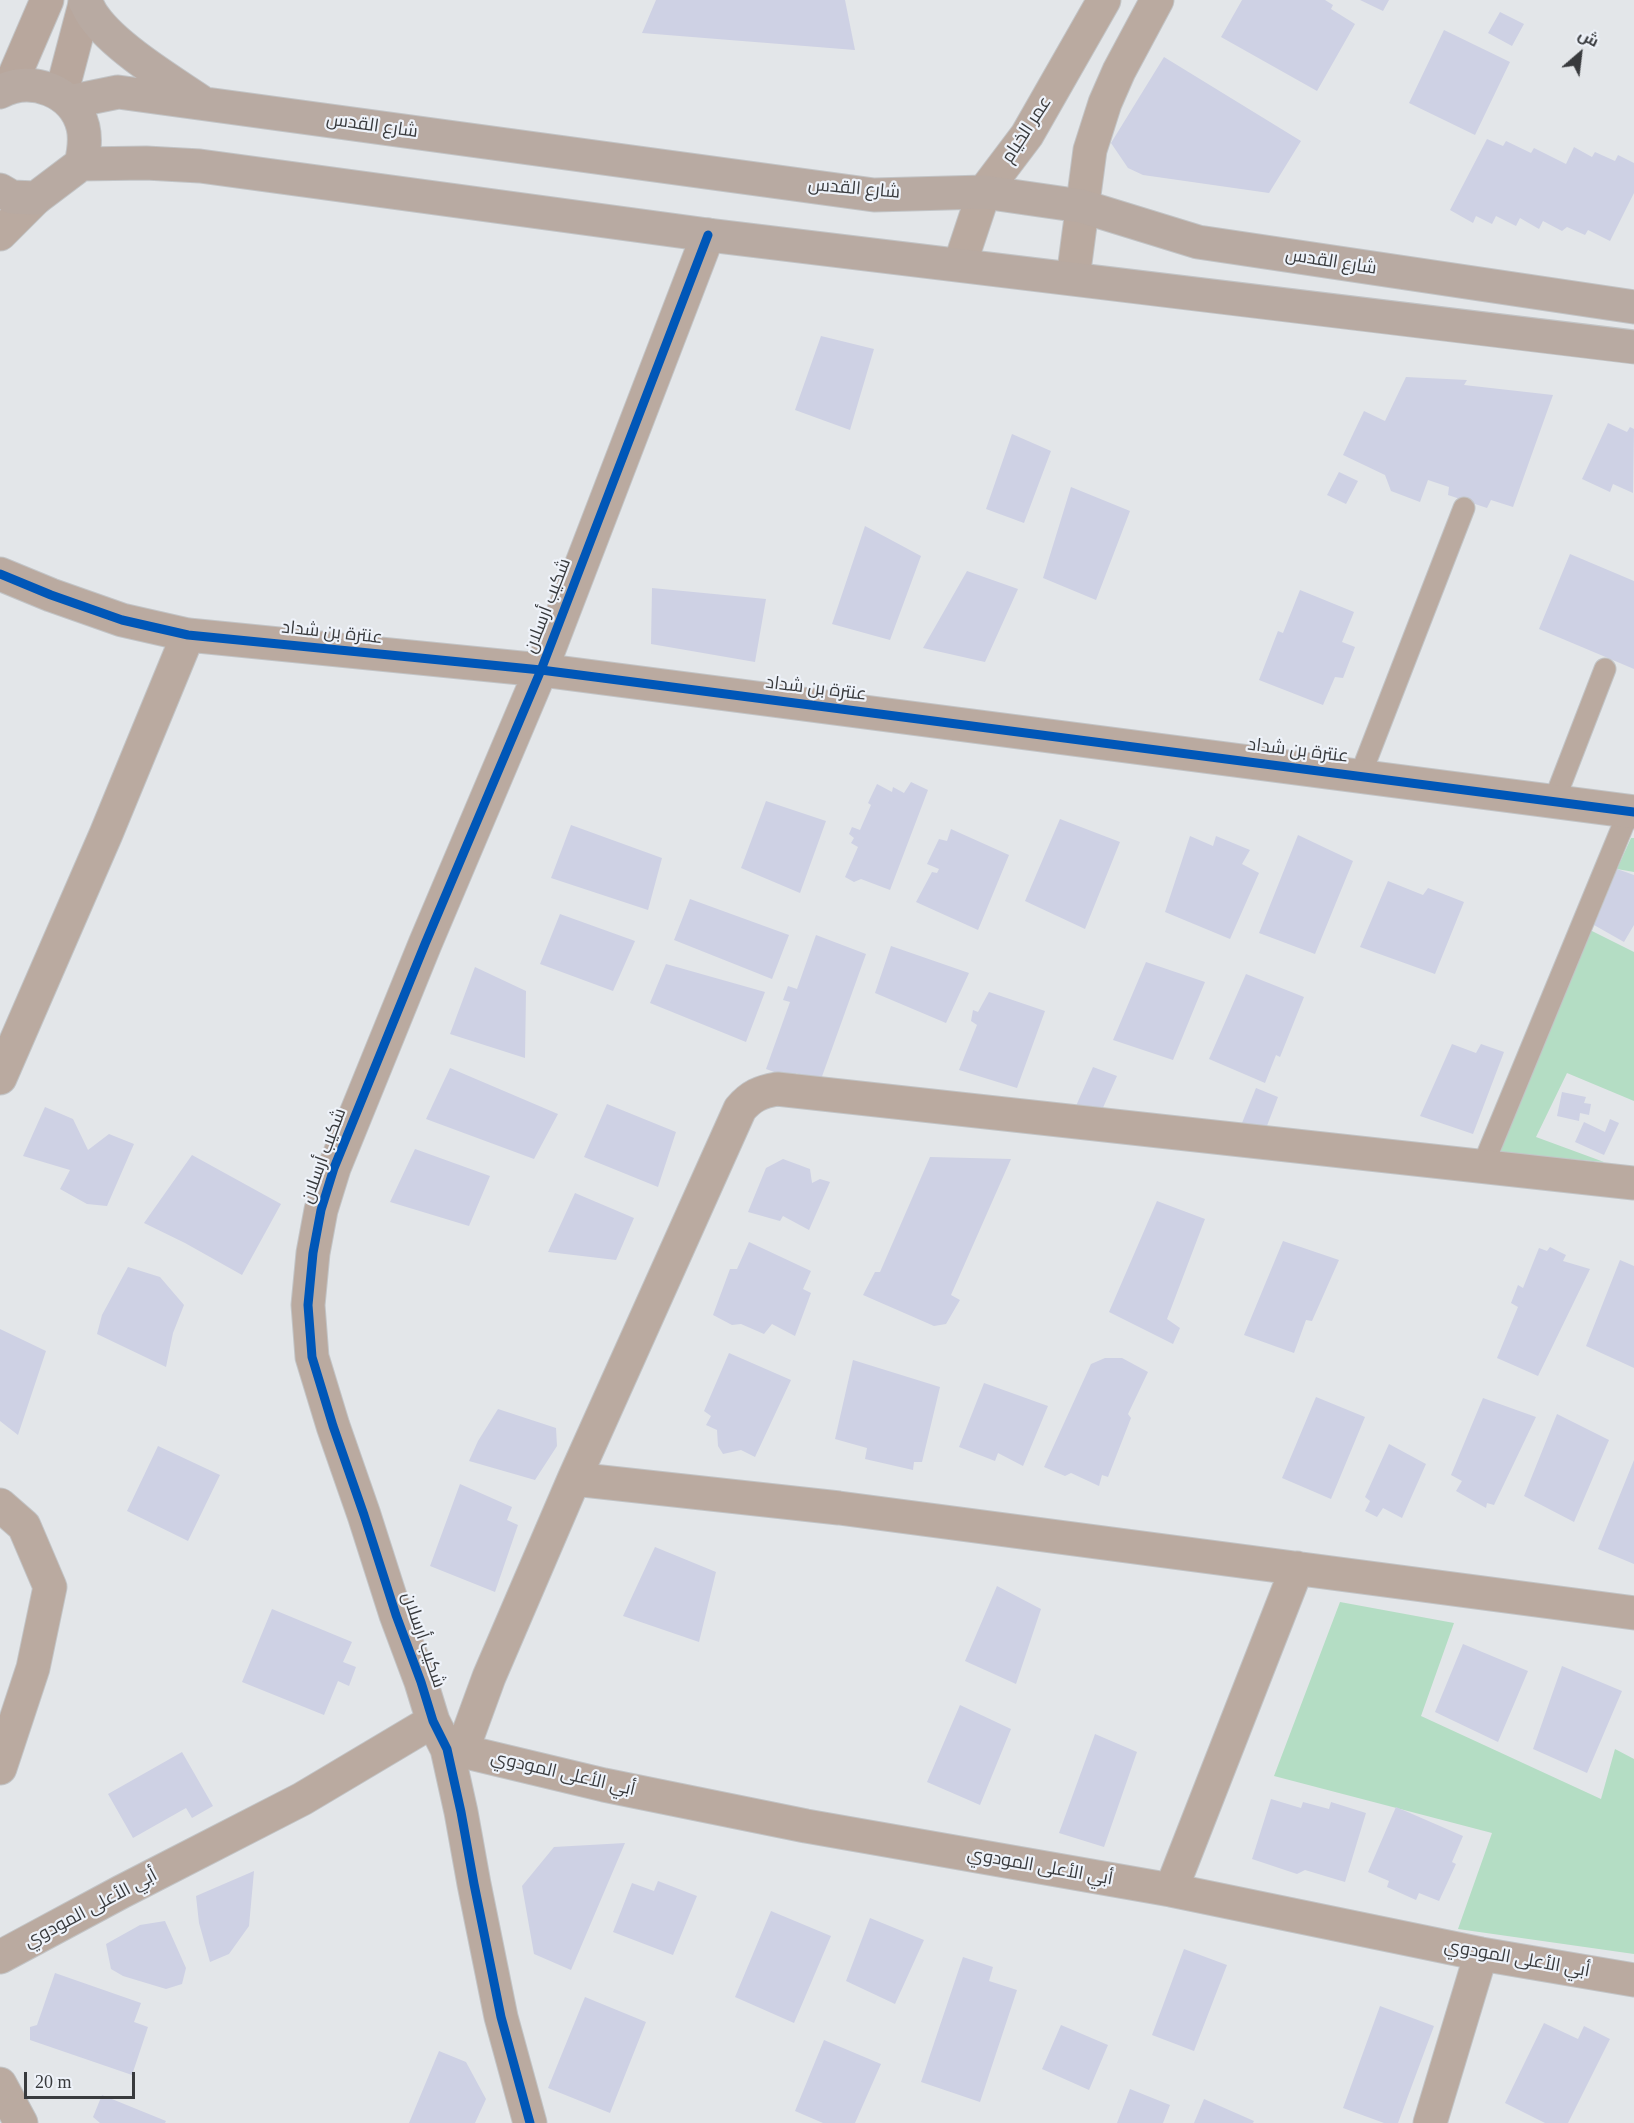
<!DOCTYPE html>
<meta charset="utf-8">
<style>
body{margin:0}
#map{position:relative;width:1634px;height:2123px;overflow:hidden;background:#e3e6e9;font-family:"Times New Roman",Cairo,serif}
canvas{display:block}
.north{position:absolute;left:1550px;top:24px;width:60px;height:60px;-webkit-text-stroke:4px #eef2f9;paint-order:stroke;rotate:28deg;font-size:16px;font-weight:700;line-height:24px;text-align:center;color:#383a3d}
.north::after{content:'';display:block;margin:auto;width:21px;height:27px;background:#383a3d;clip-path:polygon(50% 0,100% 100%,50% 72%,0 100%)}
.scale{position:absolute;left:24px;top:2072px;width:111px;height:27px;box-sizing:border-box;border:3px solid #383a3d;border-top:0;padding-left:8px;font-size:18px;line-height:21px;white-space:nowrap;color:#383a3d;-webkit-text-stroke:4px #eef2f9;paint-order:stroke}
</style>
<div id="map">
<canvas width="1634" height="2123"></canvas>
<div class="north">ش</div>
<div class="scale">20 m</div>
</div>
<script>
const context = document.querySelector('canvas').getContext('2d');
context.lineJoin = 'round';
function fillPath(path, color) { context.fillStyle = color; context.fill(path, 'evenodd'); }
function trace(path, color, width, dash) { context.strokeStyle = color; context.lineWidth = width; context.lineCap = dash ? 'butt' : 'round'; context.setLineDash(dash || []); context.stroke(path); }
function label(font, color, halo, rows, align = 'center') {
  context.font = font + ' "Times New Roman",Cairo,serif'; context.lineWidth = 4.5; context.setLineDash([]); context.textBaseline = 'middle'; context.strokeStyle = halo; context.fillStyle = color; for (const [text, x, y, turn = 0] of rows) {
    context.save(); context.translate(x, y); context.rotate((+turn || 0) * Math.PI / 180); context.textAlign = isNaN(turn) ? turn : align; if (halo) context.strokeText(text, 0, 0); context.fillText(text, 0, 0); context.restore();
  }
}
const green = new Path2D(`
 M1631,838H1634V872L1617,869Z
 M1588,929L1634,952V1101L1567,1073L1536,1137L1604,1162L1500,1153Z
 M1340,1602L1454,1623L1421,1716L1601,1799L1615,1749L1634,1759V1954L1458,1929L1492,1833L1274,1776Z`);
const building = new Path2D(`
 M656,0H845L855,50L642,33Z
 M1242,0H1325L1333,5L1331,9L1355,24L1317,91L1221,37Z
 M1360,0H1389L1383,11Z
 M1500,12L1524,24L1512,46L1488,33Z
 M1444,30L1510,62L1475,135L1409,103Z
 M1164,57L1301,141L1269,193L1143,175L1128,168L1111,143Z
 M1487,139L1503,146L1506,141L1531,153L1534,148L1566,164L1574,147L1592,157L1595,152L1615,161L1618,155L1634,163V193L1610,241L1588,230L1585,235L1567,227L1562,231L1543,221L1539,229L1520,218L1516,226L1496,216L1492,224L1476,216L1473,223L1450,210Z
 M821,336L874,349L850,430L795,410Z
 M1406,377L1467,380L1464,385L1553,395L1513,507L1491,500L1487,508L1448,495L1449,487L1428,480L1420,502L1391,491L1385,475L1343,455L1364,411L1385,421Z
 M1608,423L1627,432L1630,427L1634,429L1633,493L1613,484L1610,492L1582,479Z
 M1012,434L1051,451L1024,523L986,509Z
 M1339,472L1358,481L1346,504L1327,495Z
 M1071,487L1130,511L1096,600L1043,578Z
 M865,526L921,556L890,640L832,624Z
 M1570,554L1634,581V669L1539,629Z
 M967,571L1018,589L985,662L923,648Z
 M652,588L766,599L755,662L651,644Z
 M1300,590L1354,612L1342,642L1355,647L1343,678L1335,677L1323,705L1259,680L1278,631L1283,633Z
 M911,782L928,790L890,890L861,879L854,882L845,877L858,847L851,843L854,838L849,834L852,827L860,830L871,805L868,803L877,784L892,792L893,787L904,793Z
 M766,801L826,821L800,893L741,868Z
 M1060,819L1120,842L1085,929L1025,901Z
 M571,825L662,858L648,910L551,878Z
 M951,829L1009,855L978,930L916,902L932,872L937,873L939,869L927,864L939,839L947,841Z
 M1298,835L1353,861L1315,954L1259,933Z
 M1190,836L1213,846L1216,836L1250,850L1242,864L1259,873L1230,939L1165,912Z
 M1617,869L1634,875V925L1624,942L1594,925Z
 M1388,881L1423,895L1428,888L1464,902L1435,974L1360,947Z
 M690,899L789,935L772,979L674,940Z
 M560,914L635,941L613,991L540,964Z
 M816,935L866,954L820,1082L796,1073L793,1079L766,1069L790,1002L783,1000L788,986L797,989Z
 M891,946L969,973L946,1023L875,993Z
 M1146,962L1205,982L1173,1060L1113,1040Z
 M666,964L765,992L746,1042L650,1003Z
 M475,967L526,991L525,1058L450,1034Z
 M1246,974L1304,997L1280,1057L1276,1055L1265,1083L1209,1059Z
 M989,992L1045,1011L1017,1088L959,1070L977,1025L971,1021L973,1010L978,1012Z
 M1452,1044L1476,1053L1481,1044L1504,1052L1473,1134L1420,1116Z
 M1093,1067L1117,1076L1102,1110L1076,1106Z
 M450,1068L558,1114L534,1159L426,1119Z
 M1256,1088L1278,1097L1265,1131L1242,1123Z
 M1562,1092L1586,1097L1584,1103L1591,1104L1589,1115L1580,1113L1579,1121L1557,1116Z
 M607,1104L676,1132L658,1187L584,1157Z
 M45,1107L73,1119L88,1150L109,1134L134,1144L107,1206L87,1204L60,1189L70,1170L23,1156Z
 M1610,1119L1619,1123L1604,1155L1575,1142L1584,1122L1605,1132Z
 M415,1149L490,1176L469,1226L390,1202Z
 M192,1155L281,1204L242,1275L185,1243L144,1223Z
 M930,1157L1011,1159L951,1295L960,1300L946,1324L934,1326L863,1295L875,1272H880Z
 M783,1159L810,1169L812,1183L820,1179L830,1182L809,1230L783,1216L780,1221L748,1212L766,1168Z
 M575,1193L634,1218L616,1260L548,1252Z
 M1157,1201L1205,1219L1167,1319L1180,1328L1173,1344L1109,1312Z
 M1283,1241L1339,1260L1312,1321L1306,1320L1294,1353L1244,1335Z
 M749,1242L811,1271L803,1289L811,1293L795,1336L772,1324L764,1334L741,1324L732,1325L713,1315L730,1269H737Z
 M1550,1247L1566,1255L1563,1261L1590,1269L1538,1376L1497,1358L1518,1307L1511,1303L1518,1285L1523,1288L1539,1248L1547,1251Z
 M1620,1260L1634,1266V1368L1586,1346Z
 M128,1267L160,1277L184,1305L173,1333L166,1367L97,1334L102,1315Z
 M0,1329L46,1351L18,1435L0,1421Z
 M729,1353L791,1380L755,1457L741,1450L723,1454L718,1446L717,1430L706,1425L711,1416L704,1411Z
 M1105,1358H1122L1148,1372L1128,1414L1131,1418L1108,1477L1102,1475L1099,1486L1071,1473L1065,1476L1044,1467L1091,1364Z
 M853,1360L940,1387L922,1462H914L913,1470L865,1459L867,1448L835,1439Z
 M984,1383L1048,1406L1023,1466L998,1453L995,1461L959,1447Z
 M1316,1397L1365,1417L1331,1499L1282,1478Z
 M1483,1398L1536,1417L1494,1505L1487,1503L1486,1508L1456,1491L1462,1481L1451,1475Z
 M498,1409L556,1428L557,1446L535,1480L469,1461L478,1441Z
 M1557,1414L1609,1440L1574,1522L1524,1496Z
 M1389,1444L1426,1464L1402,1518L1383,1508L1377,1517L1365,1511L1370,1501L1365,1497Z
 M158,1446L220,1475L188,1541L127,1511Z
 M1634,1460V1564L1598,1549Z
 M460,1484L512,1507L507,1520L518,1525L495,1592L430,1566Z
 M655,1547L716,1572L699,1642L623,1616Z
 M997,1586L1041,1609L1016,1684L965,1661Z
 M272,1609L352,1642L343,1662L356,1667L349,1686L338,1681L324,1715L242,1682Z
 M1463,1644L1528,1671L1498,1742L1435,1712Z
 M1562,1666L1622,1691L1587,1773L1533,1749Z
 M960,1705L1011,1729L980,1805L927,1782Z
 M1095,1734L1137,1752L1104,1847L1059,1833Z
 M182,1752L213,1806L192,1818L186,1808L133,1838L108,1794Z
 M1271,1799L1301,1808L1303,1802L1329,1809L1331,1802L1366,1813L1345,1882L1305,1870L1297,1874L1252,1859Z
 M1396,1807L1463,1836L1452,1862L1456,1864L1439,1901L1419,1893L1416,1900L1387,1887L1389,1881L1368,1872Z
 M625,1843L571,1970L534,1954L522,1886L554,1847Z
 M254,1871L249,1926L229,1954L210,1962L199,1923L196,1896Z
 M658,1881L697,1896L673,1955L613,1932L632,1883L654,1891Z
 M771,1911L831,1936L794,2023L735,1997Z
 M870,1918L924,1940L895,2004L846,1981Z
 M165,1921L186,1968L182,1984L166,1989L123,1976L111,1969L106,1944L140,1925Z
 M1184,1949L1227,1965L1194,2051L1152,2035Z
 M963,1957L993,1967L989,1981L1017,1990L980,2102L921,2082Z
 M55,1973L141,2003L134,2022L148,2027L132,2075L30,2040V2027L37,2025Z
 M585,1997L646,2022L610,2113L548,2088Z
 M1380,2006L1434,2026L1398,2123H1384L1343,2108Z
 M1544,2023L1578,2039L1584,2026L1610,2039L1568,2123H1545L1505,2103Z
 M1061,2025L1108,2045L1089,2090L1042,2069Z
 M824,2040L881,2064L855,2123H823L795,2111Z
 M439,2051L466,2062L486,2099L475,2123H409Z
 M1130,2089L1170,2105L1163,2123H1117Z
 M102,2095L166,2121L165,2123H100L93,2117Z
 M1204,2099L1254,2121L1253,2123H1194Z`);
const lane = new Path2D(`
 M1360,776L1464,508
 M1554,801L1605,669
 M1483,1165L1629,811`);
const street = new Path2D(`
 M0,234L36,198
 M960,264L984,192L1027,135L1104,0
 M1073,278L1090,150L1105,103L1119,71L1157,0
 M0,574L51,595L122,620L188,635L541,670L1634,812
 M0,1078L106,834L188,635
 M574,1479L839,1508L1634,1613
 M0,1505L24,1526L50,1587L33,1668L0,1768
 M447,1749L462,1751L604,1785L806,1826L1171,1890L1481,1954L1634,1980
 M462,1751L489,1677L574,1479L740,1109C751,1096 760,1092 777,1089L1634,1183
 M1171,1890L1297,1568
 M0,1957L121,1892L302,1799L433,1721
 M0,2084L21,2123
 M530,2123L501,2017L474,1884L461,1812L447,1749L433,1721L421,1682L396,1615L364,1515L333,1426L312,1357L308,1305L313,1253L321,1210L334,1168L425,944L541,670L708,235
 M1430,2123L1481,1954`);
const secondary = new Path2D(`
 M10,86L47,0
 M61,95L86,0`);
const primary = new Path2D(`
 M85,1C88,6 90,12 94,17C115,47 169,80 200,101
 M0,92C31,75 74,91 83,127C86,140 84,151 81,164
 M69,102L118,92L874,195L984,192L1081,206L1198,242L1634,307
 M0,190L12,197L36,198L81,164L146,163L200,166L708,235L1634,347`);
const cycleway = new Path2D(`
 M0,574L51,595L122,620L188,635L541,670L1634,812
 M530,2123L501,2017L474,1884L461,1812L447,1749L433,1721L421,1682L396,1615L364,1515L333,1426L312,1357L308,1305L313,1253L321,1210L334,1168L425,944L541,670L708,235`);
const streetNames = [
 ["شارع القدس",372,126,8],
 ["عمر الخيام",1027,130,-57],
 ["شارع القدس",854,189,5],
 ["شارع القدس",1331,262,9],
 ["شكيب أرسلان",548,606,-69],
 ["عنترة بن شداد",332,633,6],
 ["عنترة بن شداد",816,689,7],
 ["عنترة بن شداد",1298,751,7],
 ["شكيب أرسلان",324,1156,-70],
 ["شكيب أرسلان",423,1640,71],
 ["أبي الأعلى المودوي",563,1774,13],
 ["أبي الأعلى المودوي",1040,1867,10],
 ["أبي الأعلى المودوي",91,1909,-28],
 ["أبي الأعلى المودوي",1517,1959,10]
];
fillPath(green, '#b4ddc4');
fillPath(building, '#ced1e4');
trace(lane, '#c2c4c6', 23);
trace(street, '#c2c4c6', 35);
trace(secondary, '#c2c4c6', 35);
trace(primary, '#c2c4c6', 35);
trace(lane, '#baaaa0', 21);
trace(street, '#baaaa0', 33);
trace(secondary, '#b8a79d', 33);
trace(primary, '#b8aaa2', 33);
trace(cycleway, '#0057b8', 9);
label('18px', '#383a3d', '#eef2f9', streetNames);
</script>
